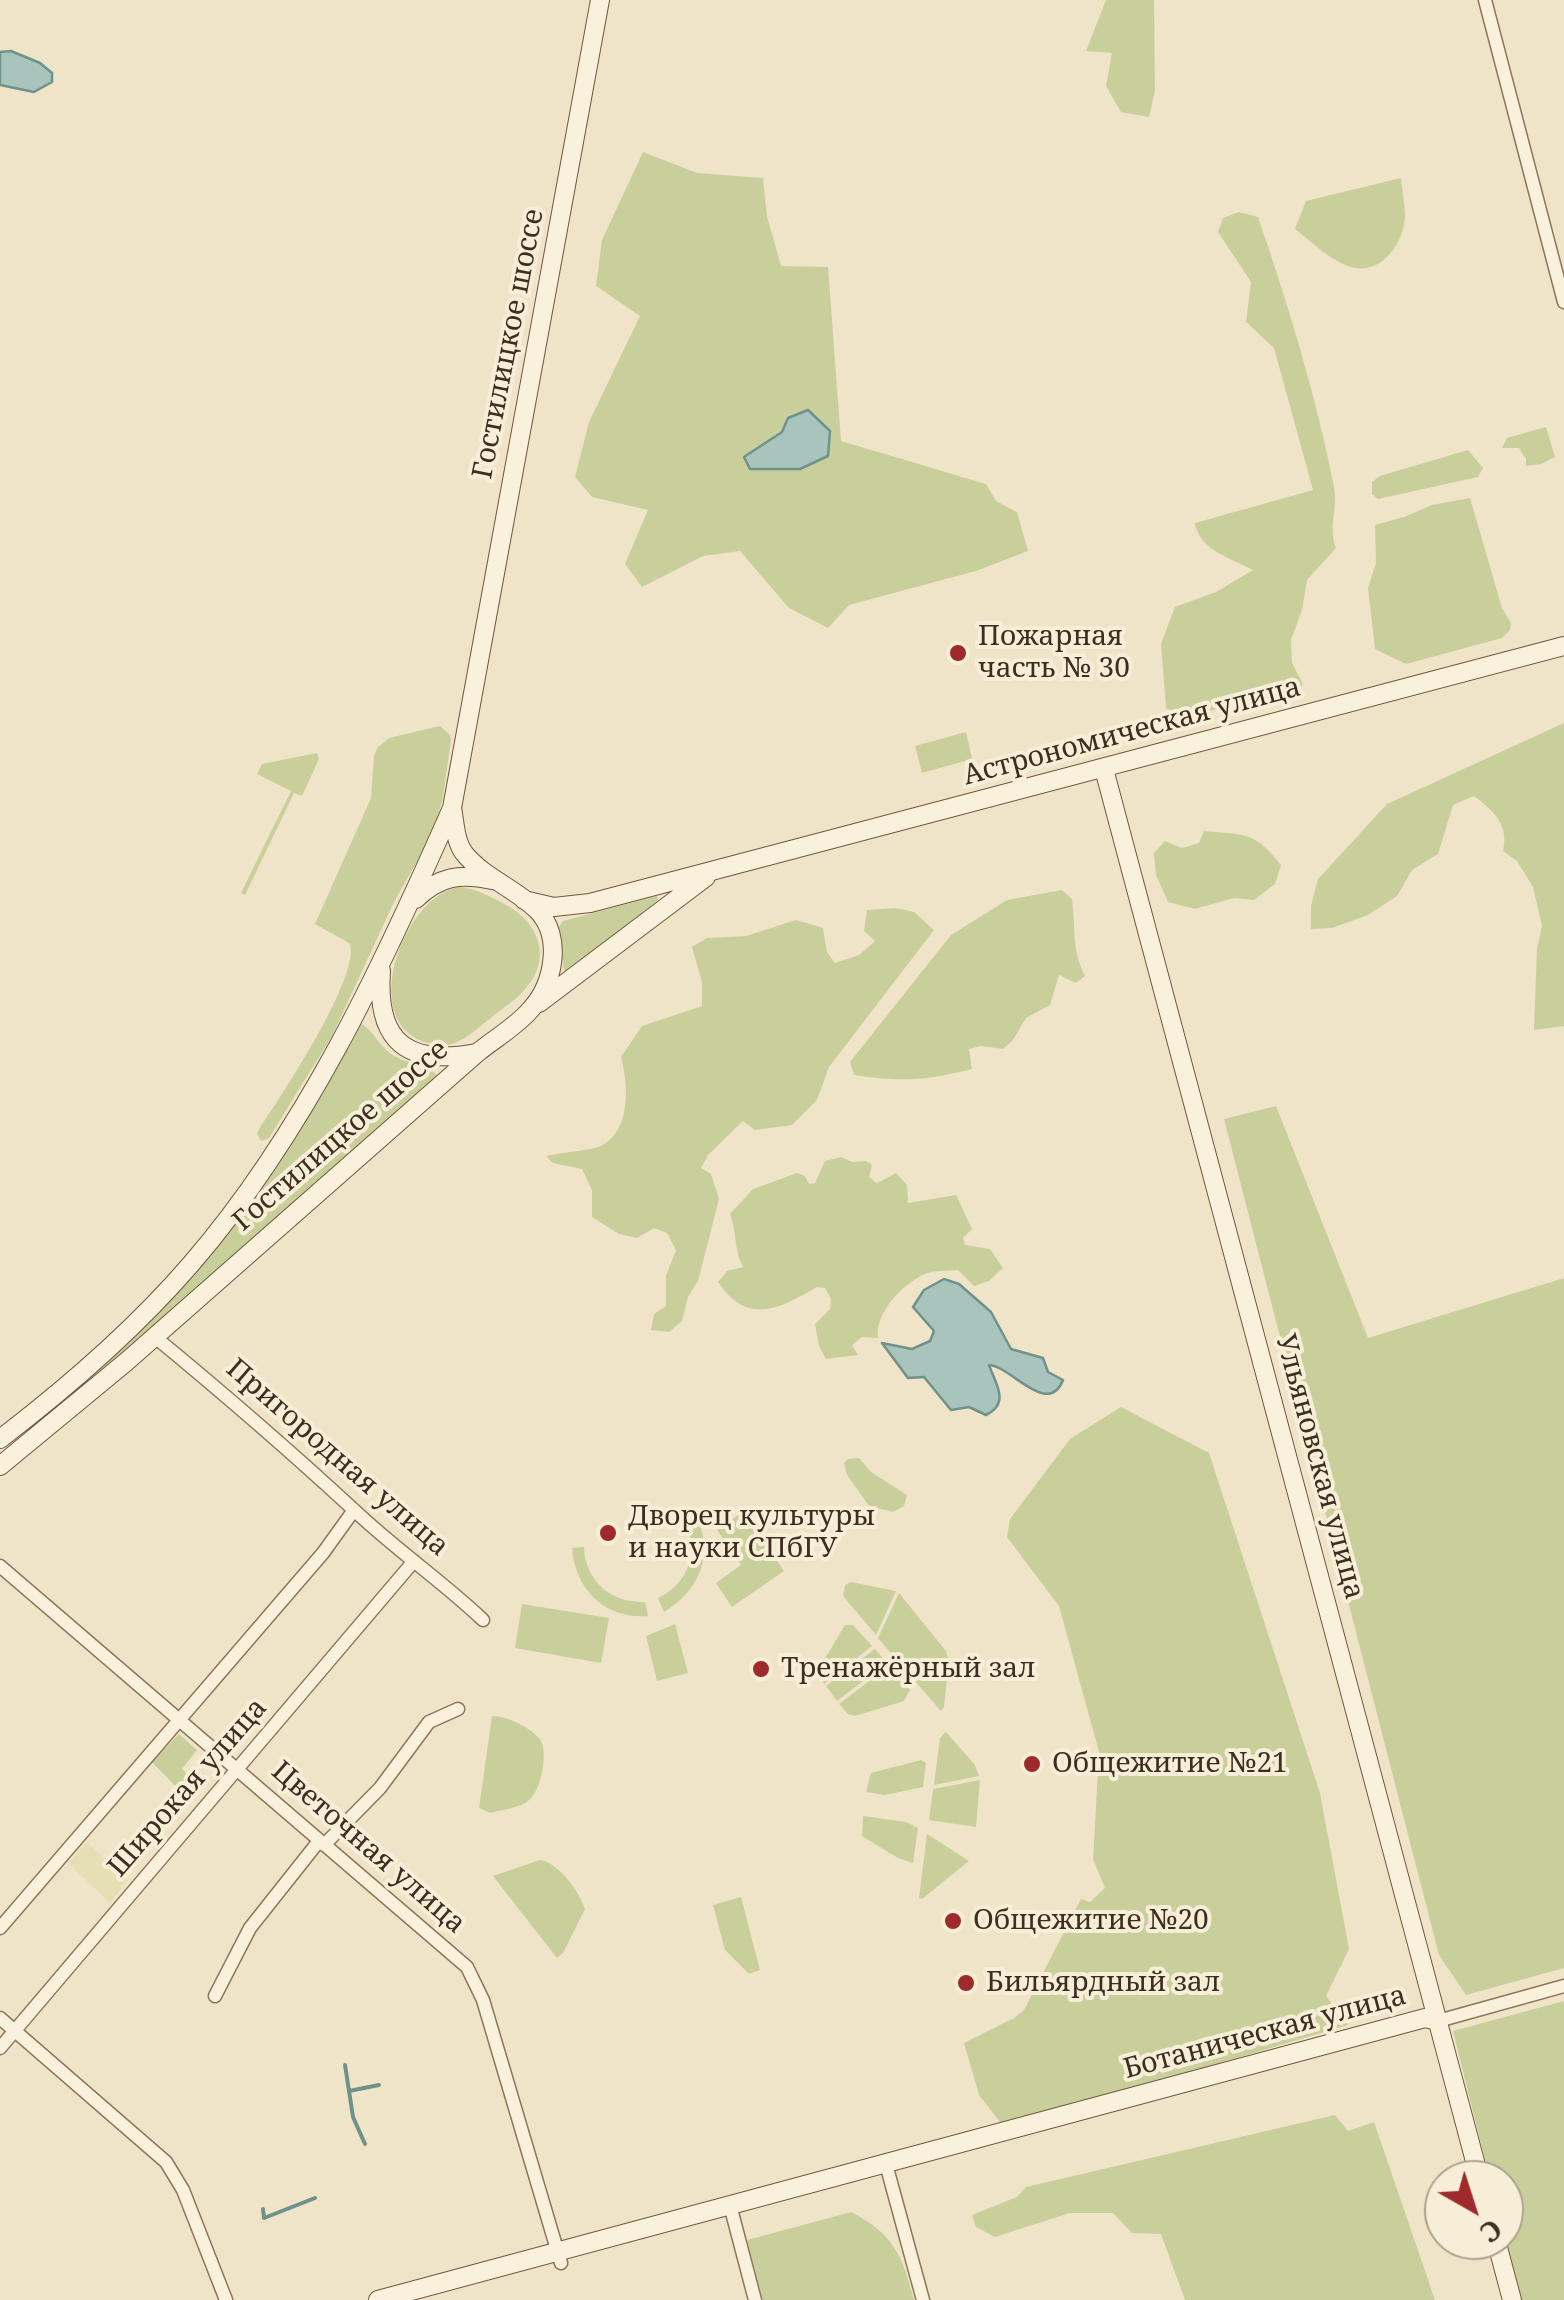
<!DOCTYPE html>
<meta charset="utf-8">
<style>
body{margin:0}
#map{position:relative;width:1564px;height:2300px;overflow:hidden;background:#f0e4c8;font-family:"Noto Serif",serif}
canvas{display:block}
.north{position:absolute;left:1424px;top:2160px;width:100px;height:100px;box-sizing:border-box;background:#f7eed8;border:2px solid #ada18e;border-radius:50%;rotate:141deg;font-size:28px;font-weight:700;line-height:40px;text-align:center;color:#3d2e20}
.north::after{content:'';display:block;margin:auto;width:35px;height:45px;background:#9e2a2b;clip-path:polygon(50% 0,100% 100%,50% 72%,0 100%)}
</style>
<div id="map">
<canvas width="1564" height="2300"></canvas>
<div class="north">С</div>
</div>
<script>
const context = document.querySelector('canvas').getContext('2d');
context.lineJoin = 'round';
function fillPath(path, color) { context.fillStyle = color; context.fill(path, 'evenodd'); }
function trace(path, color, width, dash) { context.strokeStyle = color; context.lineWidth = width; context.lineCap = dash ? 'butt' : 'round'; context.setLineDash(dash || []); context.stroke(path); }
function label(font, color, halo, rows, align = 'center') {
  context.font = font + ' "Noto Serif",serif'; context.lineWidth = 8; context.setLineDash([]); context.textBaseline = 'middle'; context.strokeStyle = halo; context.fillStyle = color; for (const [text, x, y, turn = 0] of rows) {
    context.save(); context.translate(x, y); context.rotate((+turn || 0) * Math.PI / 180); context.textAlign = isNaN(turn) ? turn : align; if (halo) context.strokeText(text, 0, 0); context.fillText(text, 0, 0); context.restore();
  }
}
const farmland = new Path2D(`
 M87,1842L128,1880L110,1903L68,1863Z`);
const green = new Path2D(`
 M1106,0H1154L1155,91L1149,117L1121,112L1106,86L1112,53L1086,51Z
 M643,152L697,173L763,178L767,216L781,266L828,267L841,441L986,484L996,501L1017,512L1028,551L976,571L849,605L828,628L789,608L740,551L703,556L642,587L625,564L648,510L592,497L575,477L589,422L640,316L596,286L602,240Z
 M1401,178C1402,190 1405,205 1405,217C1404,242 1383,273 1355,268C1334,264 1312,242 1295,229L1306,201Z
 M1239,212L1258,217C1288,304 1316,396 1334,487C1338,508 1328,528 1336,548L1307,580L1302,610L1291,640L1292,663L1303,684L1300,689L1234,700L1223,708L1182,716L1166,708L1161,644L1175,607L1216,592L1253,570C1231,558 1199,550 1195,523L1313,490L1274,348L1246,322L1251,282L1218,232L1223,218Z
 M1546,427L1555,457L1541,464L1526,466V459L1519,448H1502L1507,438Z
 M1468,450L1483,468L1478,477L1378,499L1372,494V482L1380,476Z
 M1470,498L1502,608L1511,623L1510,630L1502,638L1406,664L1375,649L1368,588L1376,563L1375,525L1404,517L1432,505Z
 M1564,723V1026L1534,1030L1537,948L1542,926L1533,887L1517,861L1503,851C1509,825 1494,811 1474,796L1453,805L1438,854L1412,870L1397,896L1368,915L1332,928L1311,929V906L1318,879L1387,804Z
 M440,726L450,735L451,740L443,797L433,833L394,902L332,1036L269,1138L261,1141L257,1134L259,1129C279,1100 364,971 349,943L315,924L371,798L374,756L378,747L389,738Z
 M966,732L972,759L922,773L915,746Z
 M317,753L319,759L302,796L294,793L245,895L241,893L291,791L257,774L262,764Z
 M1204,831C1245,835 1254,831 1281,865L1275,884L1254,900L1234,898L1195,909L1168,902L1156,875L1154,853L1165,841L1182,848L1199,843Z
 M459,887C478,889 491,897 508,906C539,923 552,959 526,988C517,1000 502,1008 491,1018C476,1029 459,1048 438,1045C351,1035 402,895 459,887Z
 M1062,890L1072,899C1076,927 1071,949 1085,976L1076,983L1059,975L1050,1005L1026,1018L1013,1040L1003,1049L981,1046L969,1049L972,1069C926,1081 900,1082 854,1075L850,1062L951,935L1007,900Z
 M657,896L658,900L571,969L564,971L558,928L563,921Z
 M896,908L914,912L934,930L829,1067L817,1100L792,1125L755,1130L743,1121L708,1155L701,1168L711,1174L719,1199L698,1281L688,1297L682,1321L669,1332L651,1330L654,1314L666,1306V1276L676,1250L667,1233L654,1228L637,1238L619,1234L592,1217V1190L582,1169L553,1163L546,1156C558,1153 593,1150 601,1146C632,1130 628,1083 621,1057L642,1026L702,1006V982L692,947L707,938L746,936L796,920L823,928L827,952L835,963L859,955L875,941L864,931L867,910Z
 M360,1023C374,1030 377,1044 390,1053C404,1064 425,1063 437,1075L94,1381L89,1374L122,1344L316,1094Z
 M1276,1106L1368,1338L1564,1278V1968L1466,1995L1439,1955L1224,1119Z
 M841,1157L852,1162L866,1161L872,1165L869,1177L877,1183L896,1173L907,1185L908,1203L956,1195L972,1229L963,1238L965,1245L990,1249L1003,1268L989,1281L974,1286L958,1270C948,1271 934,1270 925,1274C902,1284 875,1313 878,1338L862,1337L852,1345L858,1355L826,1359L819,1346L815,1324L830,1309L831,1299L825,1288L817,1287C780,1309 747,1326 718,1282L727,1271L743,1267C734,1251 737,1233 730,1214L753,1189L797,1173L805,1176L809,1184L815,1183L825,1161Z
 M1121,1407L1209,1453L1320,1793L1349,1949L1326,1996L1348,2025L1004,2127L979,2095L964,2043L1014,2018L1024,2010L1081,1899L1090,1902L1105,1888L1093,1859L1099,1752L1059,1606L1007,1537L1010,1519L1070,1439Z
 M859,1458L871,1472L907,1495L904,1506L893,1512L869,1506L847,1475L844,1463L848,1459Z
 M744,1511L784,1571L732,1607L716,1583L741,1565L717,1530Z
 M695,1513C715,1552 701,1590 664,1612L658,1598C690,1583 699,1550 685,1520Z
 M584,1547C585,1582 612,1603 645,1602L648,1616C605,1620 575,1589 572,1548Z
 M851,1582L896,1591L876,1635L843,1596L845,1585Z
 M899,1593L946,1651L948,1658L905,1670L878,1638Z
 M522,1604L609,1618L601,1663L515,1648Z
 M675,1624L688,1673L657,1681L646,1636Z
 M845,1625H853L872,1646L824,1684L820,1667Z
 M875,1649L887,1663L837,1701L826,1686Z
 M949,1661L944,1707L941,1711L908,1673Z
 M897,1675L910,1690L904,1701L855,1716L848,1714L839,1704L872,1679Z
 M492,1716C507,1716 533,1728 541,1741C548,1754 541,1792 528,1801C519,1808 502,1810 490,1813L479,1808Z
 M946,1732L975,1765L979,1776L934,1785L940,1738Z
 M179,1734L197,1750L182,1769L202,1787L190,1801L152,1762Z
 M921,1760L926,1763L923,1787L885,1795L866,1792L871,1773Z
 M980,1780L976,1827L929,1820L933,1789Z
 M863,1816L906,1822L918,1828L913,1863L898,1858L862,1836Z
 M927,1834L969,1861L922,1899L919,1898Z
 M540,1860C559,1863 579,1891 585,1909L563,1953L557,1958L493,1876Z
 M741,1897L760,1970L749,1974L725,1950L713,1905Z
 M1564,2001V2300H1519L1504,2239V2180H1490L1453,2031Z
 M1335,2115L1348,2131L1374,2122L1435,2300H1185L1161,2234L1132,2233L1113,2213H1070L995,2237L976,2227L972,2215L1017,2197L1026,2187Z
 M851,2212C894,2234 902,2255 914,2300H763L747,2240Z`);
const water = new Path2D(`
 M11,51L40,63L52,73V82L34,92L0,85V52Z
 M808,410L830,431L828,456L800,469H750L744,457L782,432L788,418Z
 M944,1279L959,1284L991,1312L1011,1349L1043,1358L1048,1372L1063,1380C1048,1418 1011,1366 989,1365C995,1383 1011,1403 986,1415L969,1407L951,1410L924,1377L908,1378L882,1343L912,1349L930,1341L934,1331L913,1307L924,1290Z`);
const stream = new Path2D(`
 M345,2065L353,2117L365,2144
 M349,2091L379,2085
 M263,2209L264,2218L315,2198`);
const street = new Path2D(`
 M1485,0L1564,302
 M155,1337C223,1393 289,1450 354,1510C395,1549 442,1581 483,1620
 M0,1566L467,1967L483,2000L561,2263
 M324,1845L380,1788L429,1722L458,1709
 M0,1928L323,1553L354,1510
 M215,1996L250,1928L319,1841
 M0,2018L166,2162L183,2190L226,2300
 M1438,2021L1564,1986
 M0,2048L414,1561
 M886,2164L923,2300
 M730,2205L755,2300`);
const secondary = new Path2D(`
 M1104,769L1480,2180
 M416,899C439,876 461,873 492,880
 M524,900L554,907L590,903L1564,646
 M381,971C376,1042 407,1066 476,1053
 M539,1003L706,877
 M0,1439C68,1387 135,1329 191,1264C306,1131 382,967 452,808L600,0
 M0,1466L126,1362L477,1053C494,1039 517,1026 531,1009C554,984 563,936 537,910C515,888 484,878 464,853C455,841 455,823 452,808
 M1496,2240L1512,2300
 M378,2300L1425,2018L1438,2021`);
const markers = [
 [958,653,10,"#9e2a2b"],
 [608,1533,10,"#9e2a2b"],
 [761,1669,10,"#9e2a2b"],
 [1032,1764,10,"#9e2a2b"],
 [953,1921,10,"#9e2a2b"],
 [966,1983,10,"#9e2a2b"]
];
const streetNames = [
 ["Гостилицкое шоссе",509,344,-79],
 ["Астрономическая улица",1132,732,-15],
 ["Гостилицкое шоссе",341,1136,-41],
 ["Пригородная улица",337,1458,41],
 ["Ульяновская улица",1319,1467,75],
 ["Широкая улица",188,1788,-49],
 ["Цветочная улица",368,1848,41],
 ["Ботаническая улица",1265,2033,-15]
];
const poiNames = [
 ["Пожарная",978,637],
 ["часть № 30",978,669],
 ["Дворец культуры",628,1517],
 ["и науки СПбГУ",628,1549],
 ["Тренажёрный зал",781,1669],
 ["Общежитие №21",1052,1764],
 ["Общежитие №20",973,1921],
 ["Бильярдный зал",986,1983]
];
fillPath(farmland, '#e6deb5');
fillPath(green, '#c9cf9b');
fillPath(water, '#a9c4bc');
trace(water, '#6f938a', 2.5);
trace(stream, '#6f938a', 4);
trace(street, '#8d765c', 15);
trace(secondary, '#6f573f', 20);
trace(street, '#faf1dc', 12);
trace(secondary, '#faf1dc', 18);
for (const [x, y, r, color] of markers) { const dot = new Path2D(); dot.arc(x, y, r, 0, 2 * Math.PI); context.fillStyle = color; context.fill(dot); trace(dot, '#f7eed8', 4); }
label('28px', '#3d2e20', '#f7eed8', streetNames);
label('28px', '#3d2e20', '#f7eed8', poiNames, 'left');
</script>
